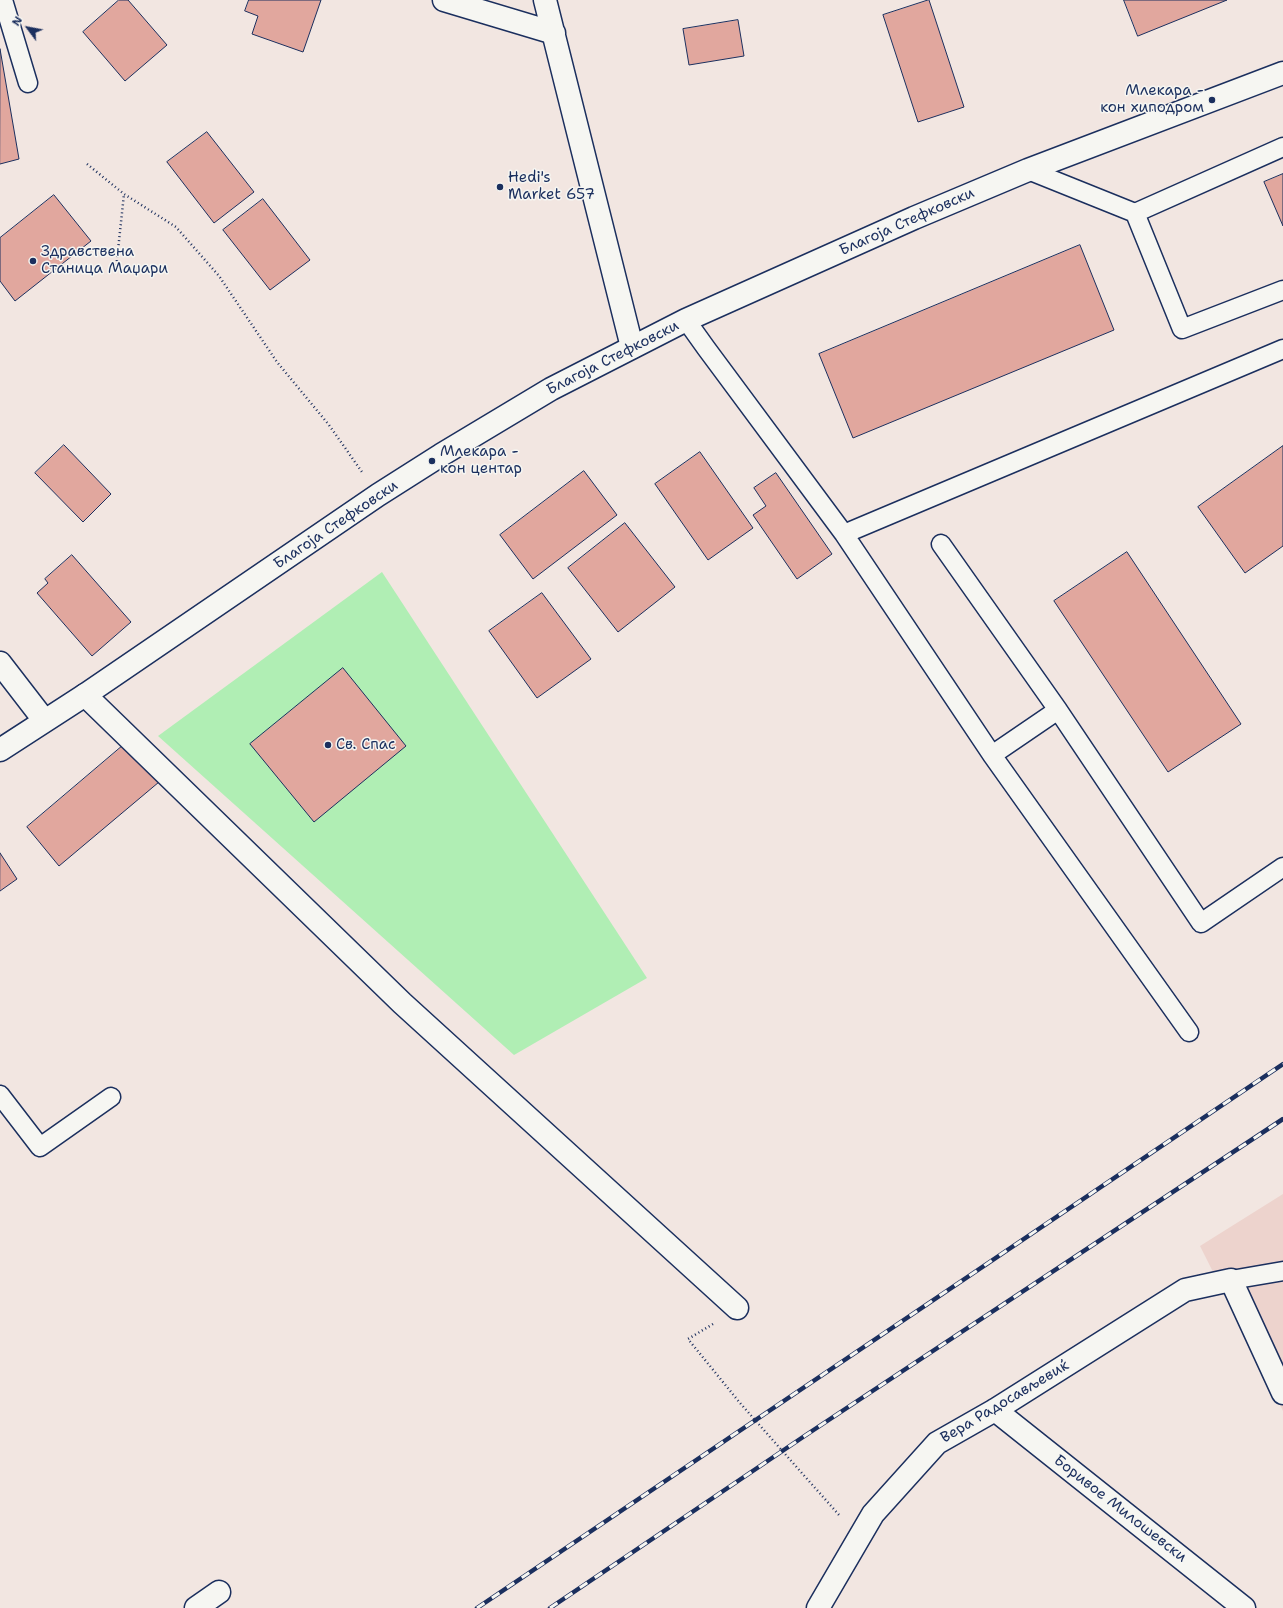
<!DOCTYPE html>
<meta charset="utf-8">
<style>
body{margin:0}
#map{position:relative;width:1283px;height:1608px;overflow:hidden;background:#f2e6e1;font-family:"Shantell Sans",sans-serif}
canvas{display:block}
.north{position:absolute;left:8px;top:8px;width:40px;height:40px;-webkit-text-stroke:3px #f6f6f2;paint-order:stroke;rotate:302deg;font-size:11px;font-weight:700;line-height:16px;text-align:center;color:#1b2f5e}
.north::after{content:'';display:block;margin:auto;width:14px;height:18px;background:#1b2f5e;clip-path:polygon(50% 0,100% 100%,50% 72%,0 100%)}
</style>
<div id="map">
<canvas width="1283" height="1608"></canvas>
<div class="north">N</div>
</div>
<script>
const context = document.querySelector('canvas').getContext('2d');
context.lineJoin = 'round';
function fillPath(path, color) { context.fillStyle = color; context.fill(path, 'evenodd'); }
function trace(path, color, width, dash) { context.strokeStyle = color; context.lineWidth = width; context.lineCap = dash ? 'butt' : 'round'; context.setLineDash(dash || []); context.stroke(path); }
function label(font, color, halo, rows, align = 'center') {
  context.font = font + ' "Shantell Sans",sans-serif'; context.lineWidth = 3; context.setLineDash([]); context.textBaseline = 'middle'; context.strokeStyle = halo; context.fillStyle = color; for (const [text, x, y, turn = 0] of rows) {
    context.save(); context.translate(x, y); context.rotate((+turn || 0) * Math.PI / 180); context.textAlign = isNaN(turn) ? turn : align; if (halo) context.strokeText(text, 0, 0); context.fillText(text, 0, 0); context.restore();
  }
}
const built = new Path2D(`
 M1283,1194V1411L1200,1246Z`);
const green = new Path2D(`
 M382,572L647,978L514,1055L158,736Z`);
const building = new Path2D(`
 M119,0H128L167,45L125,81L83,32Z
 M249,0H321L303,52L252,34L258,16L245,11Z
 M929,0L964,107L918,122L883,15Z
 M1124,0H1227L1138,36Z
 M738,20L744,56L689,65L683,29Z
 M0,49L19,159L0,164Z
 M207,132L254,192L214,223L167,162Z
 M1283,174V226L1264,182Z
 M54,195L91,241L15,301L0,281V238Z
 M263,199L310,260L270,290L223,230Z
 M1080,245L1114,330L853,438L819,354Z
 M64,445L111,494L83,522L35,473Z
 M1283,446V546L1245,573L1198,507Z
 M700,452L753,528L708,560L655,484Z
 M584,471L617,515L533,579L500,535Z
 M776,473L832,554L797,579L753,515L766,506L754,488Z
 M625,523L675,587L618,632L568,568Z
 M1127,552L1241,724L1168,772L1054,601Z
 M72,555L131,622L92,656L37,593L48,583L45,579Z
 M542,593L591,659L537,698L489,631Z
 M343,668L406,746L314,822L250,744Z
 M126,743L159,782L59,866L27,827Z
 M0,853L17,879L0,891Z`);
const path = new Path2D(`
 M87,164L124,194L176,227L219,276L277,362L329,425L362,472
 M116,269L124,194
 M713,1324L688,1339L740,1403L839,1515`);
const lane = new Path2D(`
 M3,0L28,83
 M1028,170L1135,213L1283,147
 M1135,213L1182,329L1283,290
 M686,320L706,348L844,534L992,755L1189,1032
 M844,534L1283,349
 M941,544L1058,710L1201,923L1283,867
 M992,755L1058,710
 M0,1095L40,1147L111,1097
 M1231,1280L1283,1271`);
const street = new Path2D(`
 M444,0L554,33
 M545,0L632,347
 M0,663L44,720
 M85,695L402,1003L737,1308
 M995,1410L1244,1608
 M196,1608L219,1592
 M818,1608L873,1514L937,1443L995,1410L1185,1290L1231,1280L1283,1393`);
const secondary = new Path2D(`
 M0,750L85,695L378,495L441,455L551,389L686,320L914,218L1028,170L1283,73`);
const rail = new Path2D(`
 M477,1608L1283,1064
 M550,1608L806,1435L1283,1119`);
const markers = [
 [1212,100,4,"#1b2f5e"],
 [500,187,4,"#1b2f5e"],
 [33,261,4,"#1b2f5e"],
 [432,461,4,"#1b2f5e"],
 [328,745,4,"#1b2f5e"]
];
const poiNames = [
 ["Млекара -",1204,91,"right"],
 ["кон хиподром",1204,108,"right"],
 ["Hedi's",508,178],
 ["Market 657",508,195],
 ["Здравствена",41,252],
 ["Станица Маџари",41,269],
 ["Млекара -",440,452],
 ["кон центар",440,469],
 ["Св. Спас",336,745]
];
const streetNames = [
 ["Благоја Стефковски",907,222,-24],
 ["Благоја Стефковски",613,358,-27],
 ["Благоја Стефковски",336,525,-34],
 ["Вера Радосављевиќ",1005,1402,-31],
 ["Боривое Милошевски",1120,1509,38]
];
fillPath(built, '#edd3cd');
fillPath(green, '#b0eeb4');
fillPath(building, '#e1a79e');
trace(building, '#1b2f5e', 1);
trace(lane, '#1b2f5e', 21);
trace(street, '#1b2f5e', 25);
trace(secondary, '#1b2f5e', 25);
trace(path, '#1b2f5e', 2.5, [1, 3]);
trace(lane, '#f6f6f2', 18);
trace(street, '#f6f6f2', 22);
trace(secondary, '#f6f6f2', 22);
trace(rail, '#1b2f5e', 4.5);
trace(rail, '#f6f6f2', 3, [9]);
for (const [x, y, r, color] of markers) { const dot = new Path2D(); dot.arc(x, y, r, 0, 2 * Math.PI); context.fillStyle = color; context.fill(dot); trace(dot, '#f6f6f2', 1.5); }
label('15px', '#1b2f5e', '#f6f6f2', poiNames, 'left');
label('15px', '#1b2f5e', '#f6f6f2', streetNames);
</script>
